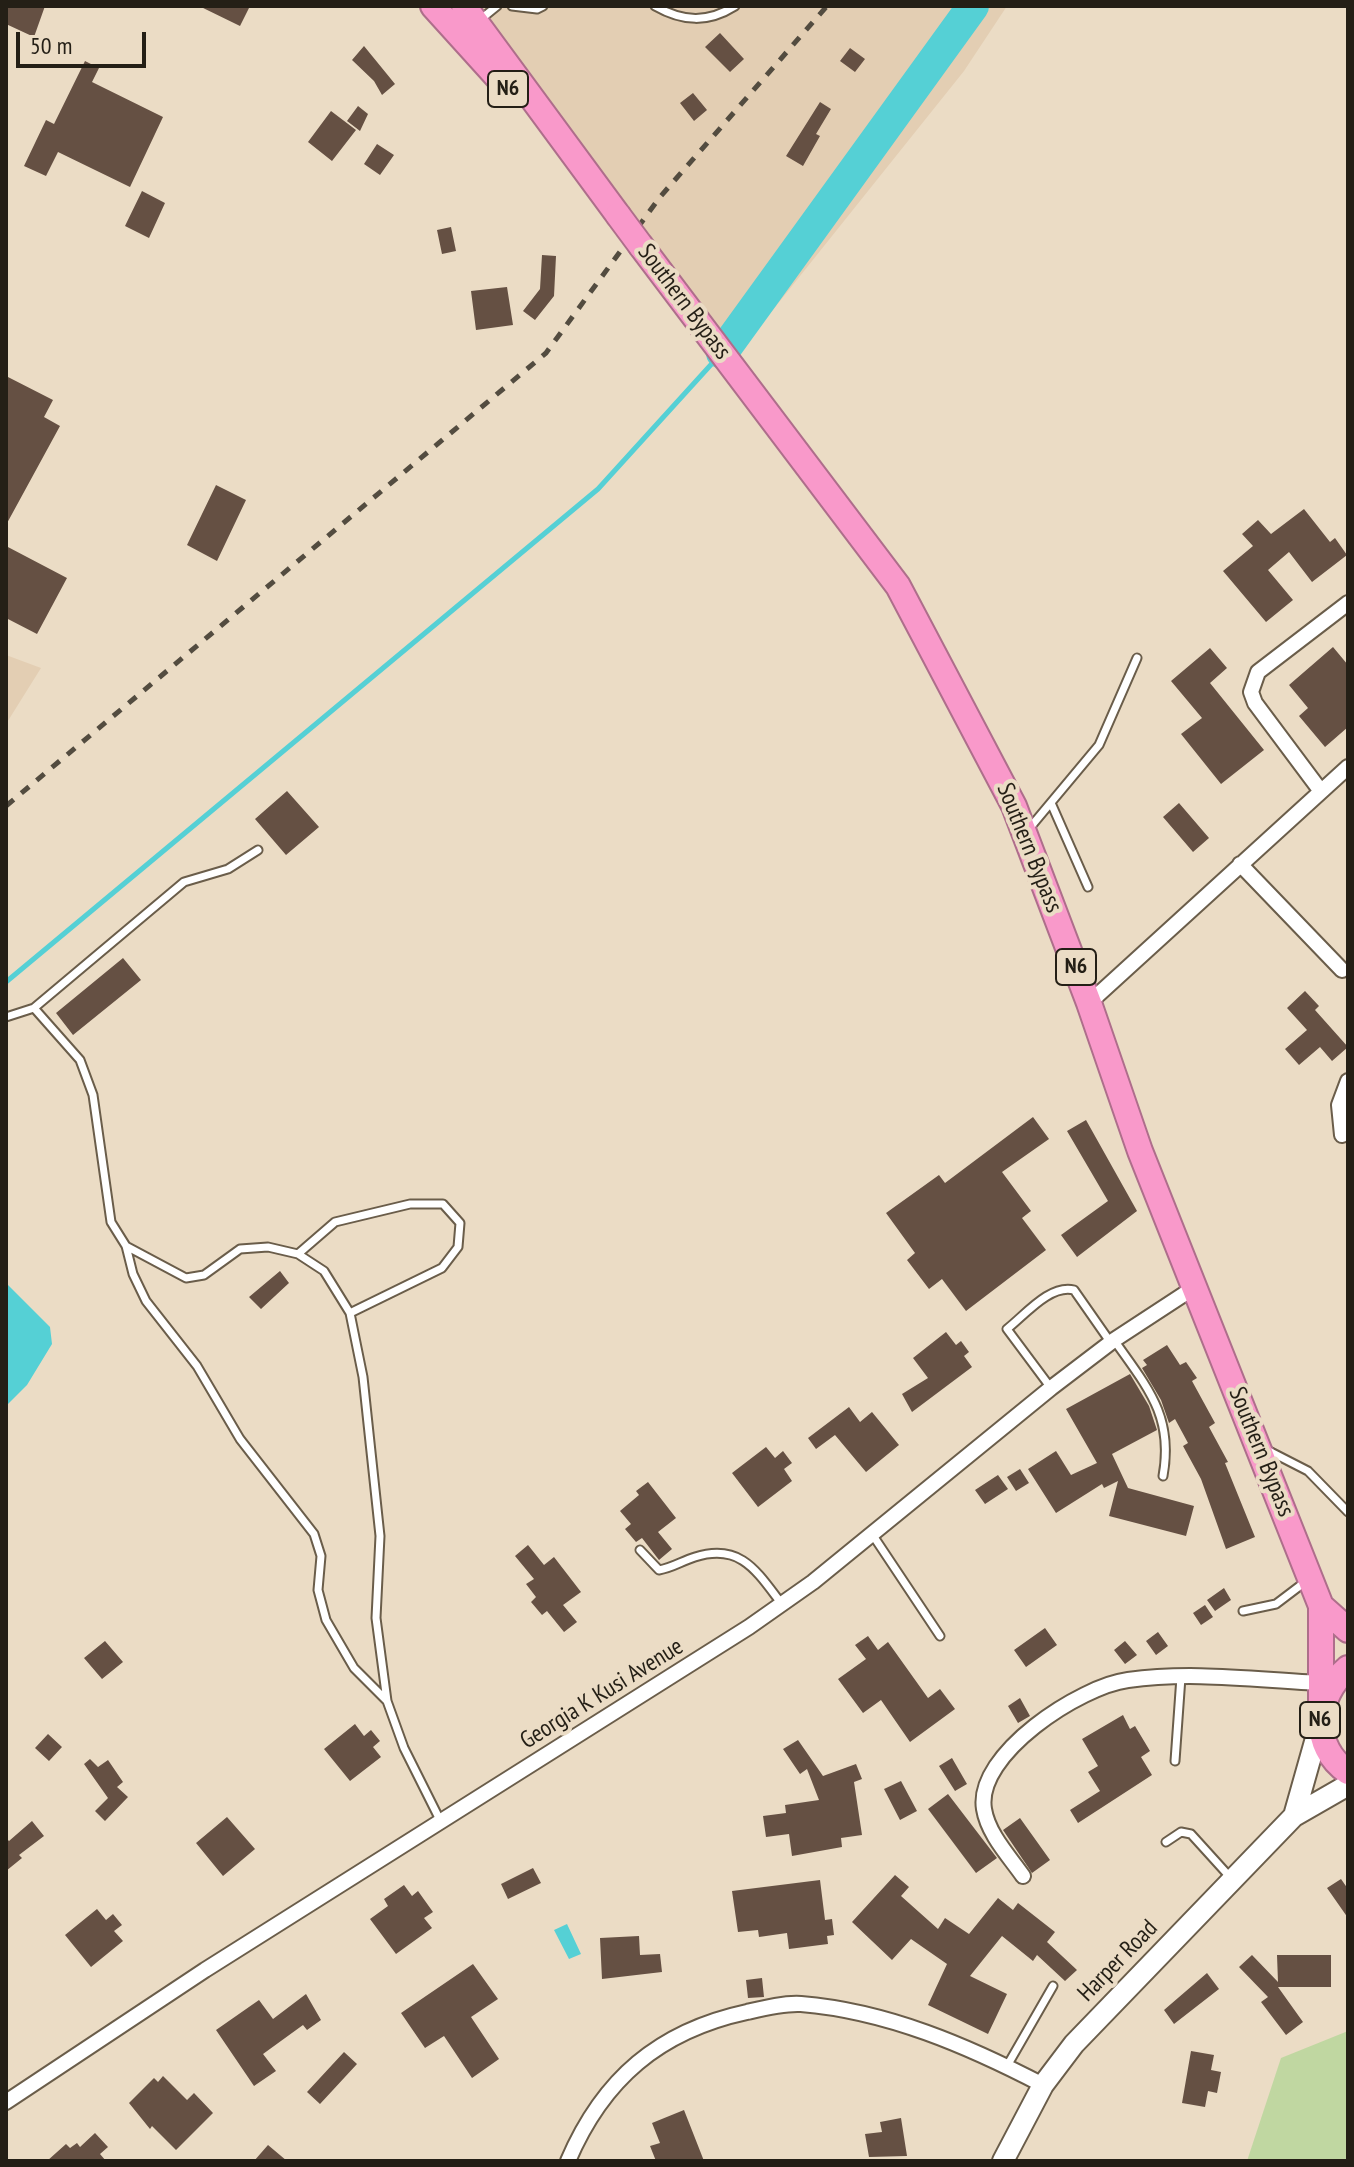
<!DOCTYPE html>
<style>
body{margin:0}
#map{position:relative;width:1354px;height:2167px;overflow:hidden;background:#ebdcc5;font-family:"PT Sans Narrow",sans-serif}
canvas{display:block}
.frame{position:absolute;inset:0;border:8px solid #241f16;pointer-events:none}
.scale{position:absolute;left:16px;top:32px;width:130px;height:36px;box-sizing:border-box;border:4px solid #241f16;border-top:0;padding-left:10px;font-size:24px;line-height:28px;white-space:nowrap;color:#241f16;-webkit-text-stroke:6px #ebdcc5;paint-order:stroke}
</style>
<div id="map">
<canvas width="1354" height="2167"></canvas>
<div class="frame"></div>
<div class="scale">50 m</div>
</div>
<script>
const context = document.querySelector('canvas').getContext('2d');
context.lineJoin = 'round';
function fillPath(path, color) { context.fillStyle = color; context.fill(path, 'evenodd'); }
function trace(path, color, width, dash) { context.strokeStyle = color; context.lineWidth = width; context.lineCap = dash ? 'butt' : 'round'; context.setLineDash(dash || []); context.stroke(path); }
function label(font, color, halo, rows, align = 'center') {
  context.font = font + ' "PT Sans Narrow",sans-serif'; context.lineWidth = 8; context.setLineDash([]); context.textBaseline = 'middle'; context.strokeStyle = halo; context.fillStyle = color; for (const [text, x, y, turn = 0] of rows) {
    context.save(); context.translate(x, y); context.rotate((+turn || 0) * Math.PI / 180); context.textAlign = isNaN(turn) ? turn : align; if (halo) context.strokeText(text, 0, 0); context.fillText(text, 0, 0); context.restore();
  }
}
const built = new Path2D(`
 M478,6H1007L964,71L736,356Z
 M6,655L41,668L6,724Z`);
const green = new Path2D(`
 M1348,2031V2161H1247L1281,2058Z`);
const water = new Path2D(`
 M6,1283L50,1327L52,1344L27,1385L6,1406Z
 M567,1924L581,1954L569,1959L554,1930Z`);
const stream = new Path2D(`
 M6,982L598,489L717,358`);
const river = new Path2D(`
 M722,353L973,6`);
const building = new Path2D(`
 M6,6H45L34,37L6,24Z
 M199,6H250L240,26Z
 M720,33L744,59L730,72L705,47Z
 M364,46L395,84L382,95L374,81L352,60Z
 M850,48L865,59L855,72L840,61Z
 M85,61L99,68L92,82L163,117L130,187L58,152L46,176L24,166L46,120L54,124Z
 M693,93L707,110L694,121L680,103Z
 M820,102L831,109L816,134L820,136L803,166L786,156Z
 M358,106L368,114L360,131L347,121Z
 M331,111L356,130L332,161L308,142Z
 M377,144L394,155L380,175L364,164Z
 M142,191L165,203L149,238L125,226Z
 M451,227L456,251L442,254L437,230Z
 M542,255L556,256L554,296L535,320L523,311L540,289Z
 M507,287L513,325L476,330L471,291Z
 M6,376L53,400L44,417L60,426L6,525Z
 M216,485L246,500L217,561L187,545Z
 M1304,509L1330,542L1335,538L1347,555L1312,582L1289,552L1268,570L1293,600L1266,622L1223,571L1253,546L1242,534L1258,520L1271,534Z
 M6,546L67,578L37,634L6,618Z
 M1333,647L1348,665V727L1325,747L1299,716L1308,708L1289,685Z
 M1210,648L1227,668L1210,683L1264,750L1221,784L1181,734L1202,718L1171,681Z
 M287,791L319,827L286,855L255,819Z
 M1179,803L1209,838L1193,852L1163,817Z
 M123,958L141,980L73,1035L56,1013Z
 M1305,991L1319,1006L1315,1010L1348,1047L1332,1061L1320,1047L1299,1065L1285,1049L1307,1030L1287,1008Z
 M1033,1117L1049,1139L1002,1172L1031,1211L1022,1218L1046,1250L966,1311L942,1279L929,1289L907,1260L915,1253L886,1213L939,1175L945,1183Z
 M1086,1120L1137,1211L1077,1257L1061,1235L1108,1201L1067,1131Z
 M280,1271L289,1283L261,1309L249,1297Z
 M946,1332L956,1345L961,1341L969,1352L964,1356L972,1367L912,1412L902,1394L928,1378L913,1358Z
 M1167,1345L1180,1365L1186,1362L1197,1378L1192,1381L1215,1423L1209,1427L1228,1462L1225,1463L1255,1537L1226,1549L1201,1479L1183,1446L1188,1443L1175,1419L1169,1423L1161,1400L1142,1368L1147,1365L1143,1360Z
 M1130,1374L1149,1406L1157,1430L1112,1454L1128,1488L1194,1506L1186,1536L1109,1516L1118,1481L1104,1488L1102,1484L1056,1513L1028,1469L1056,1451L1071,1475L1097,1463L1066,1409Z
 M849,1407L860,1422L872,1412L899,1445L866,1472L835,1435L816,1449L808,1438Z
 M766,1447L775,1458L783,1451L792,1463L784,1469L792,1481L758,1507L732,1473Z
 M1020,1469L1029,1483L1016,1491L1007,1477Z
 M998,1475L1008,1489L985,1504L975,1490Z
 M648,1482L676,1518L658,1532L672,1549L659,1560L642,1538L636,1542L625,1529L631,1524L620,1511L639,1495L636,1491Z
 M528,1545L544,1565L554,1557L581,1592L563,1605L577,1622L564,1632L547,1611L542,1615L531,1602L536,1597L526,1584L534,1579L515,1556Z
 M1224,1588L1231,1600L1215,1611L1207,1600Z
 M1205,1605L1213,1617L1201,1625L1193,1613Z
 M1045,1628L1057,1645L1026,1667L1014,1650Z
 M1158,1632L1168,1646L1156,1655L1146,1641Z
 M868,1636L878,1650L888,1642L928,1698L940,1689L955,1709L910,1742L881,1700L863,1713L838,1679L866,1659L855,1645Z
 M105,1641L123,1662L102,1679L84,1658Z
 M1125,1641L1137,1655L1125,1664L1114,1650Z
 M1020,1698L1030,1716L1018,1723L1008,1706Z
 M1123,1715L1130,1729L1135,1726L1150,1751L1141,1757L1152,1775L1078,1823L1070,1810L1100,1791L1088,1772L1098,1766L1082,1739Z
 M355,1724L364,1736L371,1730L380,1741L373,1747L381,1757L350,1781L324,1749Z
 M48,1734L62,1747L49,1761L35,1748Z
 M798,1740L823,1776L856,1764L862,1779L854,1782L862,1835L841,1838L842,1847L792,1856L789,1834L766,1837L763,1816L786,1813L785,1805L819,1800L807,1769L800,1774L783,1749Z
 M952,1758L967,1784L955,1791L939,1766Z
 M90,1759L98,1767L108,1760L123,1782L117,1787L128,1797L105,1821L95,1811L108,1798L84,1764Z
 M901,1781L917,1811L900,1820L884,1789Z
 M948,1794L997,1858L976,1873L928,1809Z
 M227,1817L255,1849L223,1876L196,1843Z
 M1020,1818L1050,1860L1032,1873L1003,1830Z
 M32,1821L44,1836L19,1855L22,1858L6,1871V1838L9,1841Z
 M533,1868L541,1883L508,1899L501,1884Z
 M895,1875L909,1887L901,1896L938,1929L945,1918L969,1934L998,1898L1013,1910L1018,1903L1055,1932L1047,1942L1077,1970L1065,1981L1037,1955L1033,1961L1002,1936L970,1976L1007,1994L988,2034L928,2005L947,1964L911,1939L892,1960L852,1922Z
 M1341,1879L1348,1889V1918L1327,1888Z
 M820,1880L825,1920L832,1919L834,1935L827,1936L828,1944L789,1949L787,1933L759,1937L758,1930L738,1932L732,1891Z
 M404,1885L412,1896L418,1891L433,1912L424,1918L432,1928L396,1954L370,1919L388,1906L384,1899Z
 M97,1909L106,1920L113,1914L122,1925L114,1931L123,1941L91,1967L65,1935Z
 M639,1936L640,1955L660,1954L662,1972L602,1979L600,1938Z
 M1252,1955L1278,1982L1277,1955H1331V1987H1278L1303,2022L1286,2035L1261,2002L1268,1997L1239,1967Z
 M473,1964L498,1999L471,2017L499,2059L472,2078L444,2036L425,2048L401,2013Z
 M1207,1973L1219,1989L1174,2024L1164,2010Z
 M762,1978L764,1997L748,1998L746,1980Z
 M306,1994L321,2020L307,2030L303,2025L263,2054L276,2071L254,2086L216,2030L259,2000L273,2019Z
 M1191,2051L1214,2055L1211,2070L1221,2072L1217,2093L1208,2091L1205,2107L1182,2103Z
 M344,2052L357,2064L320,2104L307,2092Z
 M163,2076L187,2100L194,2093L213,2113L176,2150L152,2126L150,2129L129,2103L154,2078L158,2082Z
 M684,2110L704,2161H656L650,2146L660,2143L652,2123Z
 M901,2118L907,2156L869,2157L865,2134L882,2132L880,2122Z
 M95,2133L108,2147L100,2154L106,2161H47L66,2144L70,2148L77,2143L80,2147Z
 M268,2145L287,2161H254Z`);
const lane = new Path2D(`
 M512,6L537,9L543,6
 M655,6C683,22 708,23 735,6
 M481,19L497,6
 M1051,803L1088,887
 M1028,830L1099,745L1137,658
 M34,1008L80,1060L93,1095L111,1222L126,1246L133,1274L146,1301L197,1366L240,1439L314,1534L321,1556L318,1590L326,1620L354,1668L387,1701
 M6,1017L34,1008L184,882L228,869L258,850
 M126,1246L186,1278L204,1275L240,1249L268,1247L298,1254L324,1271L350,1313L363,1377L380,1536L376,1618L387,1701L404,1748L440,1820
 M298,1254L335,1222L410,1204H443L460,1223L458,1247L442,1268L350,1313
 M1114,1340C1147,1387 1174,1416 1163,1476
 M1051,1388L1007,1329C1025,1315 1050,1284 1074,1290L1111,1343
 M1267,1450L1308,1471L1348,1512
 M872,1534L940,1636
 M640,1550L659,1570C672,1568 682,1561 695,1557C740,1543 756,1570 781,1603
 M1243,1611L1276,1604L1305,1582
 M1175,1761L1181,1677
 M1166,1842L1181,1832L1191,1834L1230,1877
 M1007,2066L1053,1986`);
const street = new Path2D(`
 M1320,790L1255,703L1251,692L1258,672L1348,603
 M1240,864L1342,970
 M1089,1003L1348,767
 M1342,1135L1339,1105L1348,1081
 M1023,1876C1009,1856 988,1834 984,1809C975,1754 1081,1686 1128,1680C1193,1671 1257,1680 1322,1683
 M6,2102L205,1970L749,1627L813,1582L1051,1388L1114,1340L1195,1287
 M568,2161C603,2079 659,2031 747,2012C764,2008 784,2003 801,2004C887,2011 968,2046 1043,2085`);
const secondary = new Path2D(`
 M1294,1816L1320,1724
 M1003,2161L1043,2085L1074,2044L1294,1816L1348,1785`);
const highway = new Path2D(`
 M433,6L509,90
 M464,6L618,215
 M641,246L898,586L1014,806L1089,1003L1140,1151L1321,1606V1708
 M1321,1606L1348,1630
 M1348,1668C1315,1696 1310,1746 1348,1772`);
const rail = new Path2D(`
 M6,806L546,353L660,197L827,6`);
const highwayBridge = new Path2D(`
 M618,215L641,246`);
const shields = [
 [508,89,40],
 [1076,967,40],
 [1320,1720,40]
];
const shieldNames = [
 ["N6",508,89],
 ["N6",1076,967],
 ["N6",1320,1720]
];
const streetNames = [
 ["Southern Bypass",684,302,53],
 ["Southern Bypass",1029,848,68],
 ["Southern Bypass",1261,1452,68],
 ["Georgia K Kusi Avenue",602,1694,-32],
 ["Harper Road",1118,1961,-46]
];
fillPath(built, '#e3ceb3');
fillPath(green, '#c0d7a1');
fillPath(water, '#55d0d5');
trace(stream, '#55d0d5', 5);
trace(river, '#55d0d5', 32);
fillPath(building, '#655043');
trace(lane, '#6a5d4a', 11);
trace(street, '#6a5d4a', 18);
trace(secondary, '#6a5d4a', 24);
trace(highway, '#ae6e8b', 28);
trace(lane, '#fff', 7);
trace(street, '#fff', 14);
trace(secondary, '#fff', 20);
trace(highway, '#f999ca', 24);
trace(rail, '#534c40', 5, [10, 10]);
trace(highwayBridge, '#ae6e8b', 28, []);
trace(highwayBridge, '#f999ca', 24);
for (const [x, y, w] of shields) { const box = new Path2D(); box.roundRect(x - w / 2, y - 18, w, 36, 6); context.fillStyle = '#ebdcc5'; context.fill(box); trace(box, '#241f16', 2); }
label('bold 22px', '#241f16', null, shieldNames);
label('24px', '#241f16', '#ebdcc5', streetNames);
</script>
